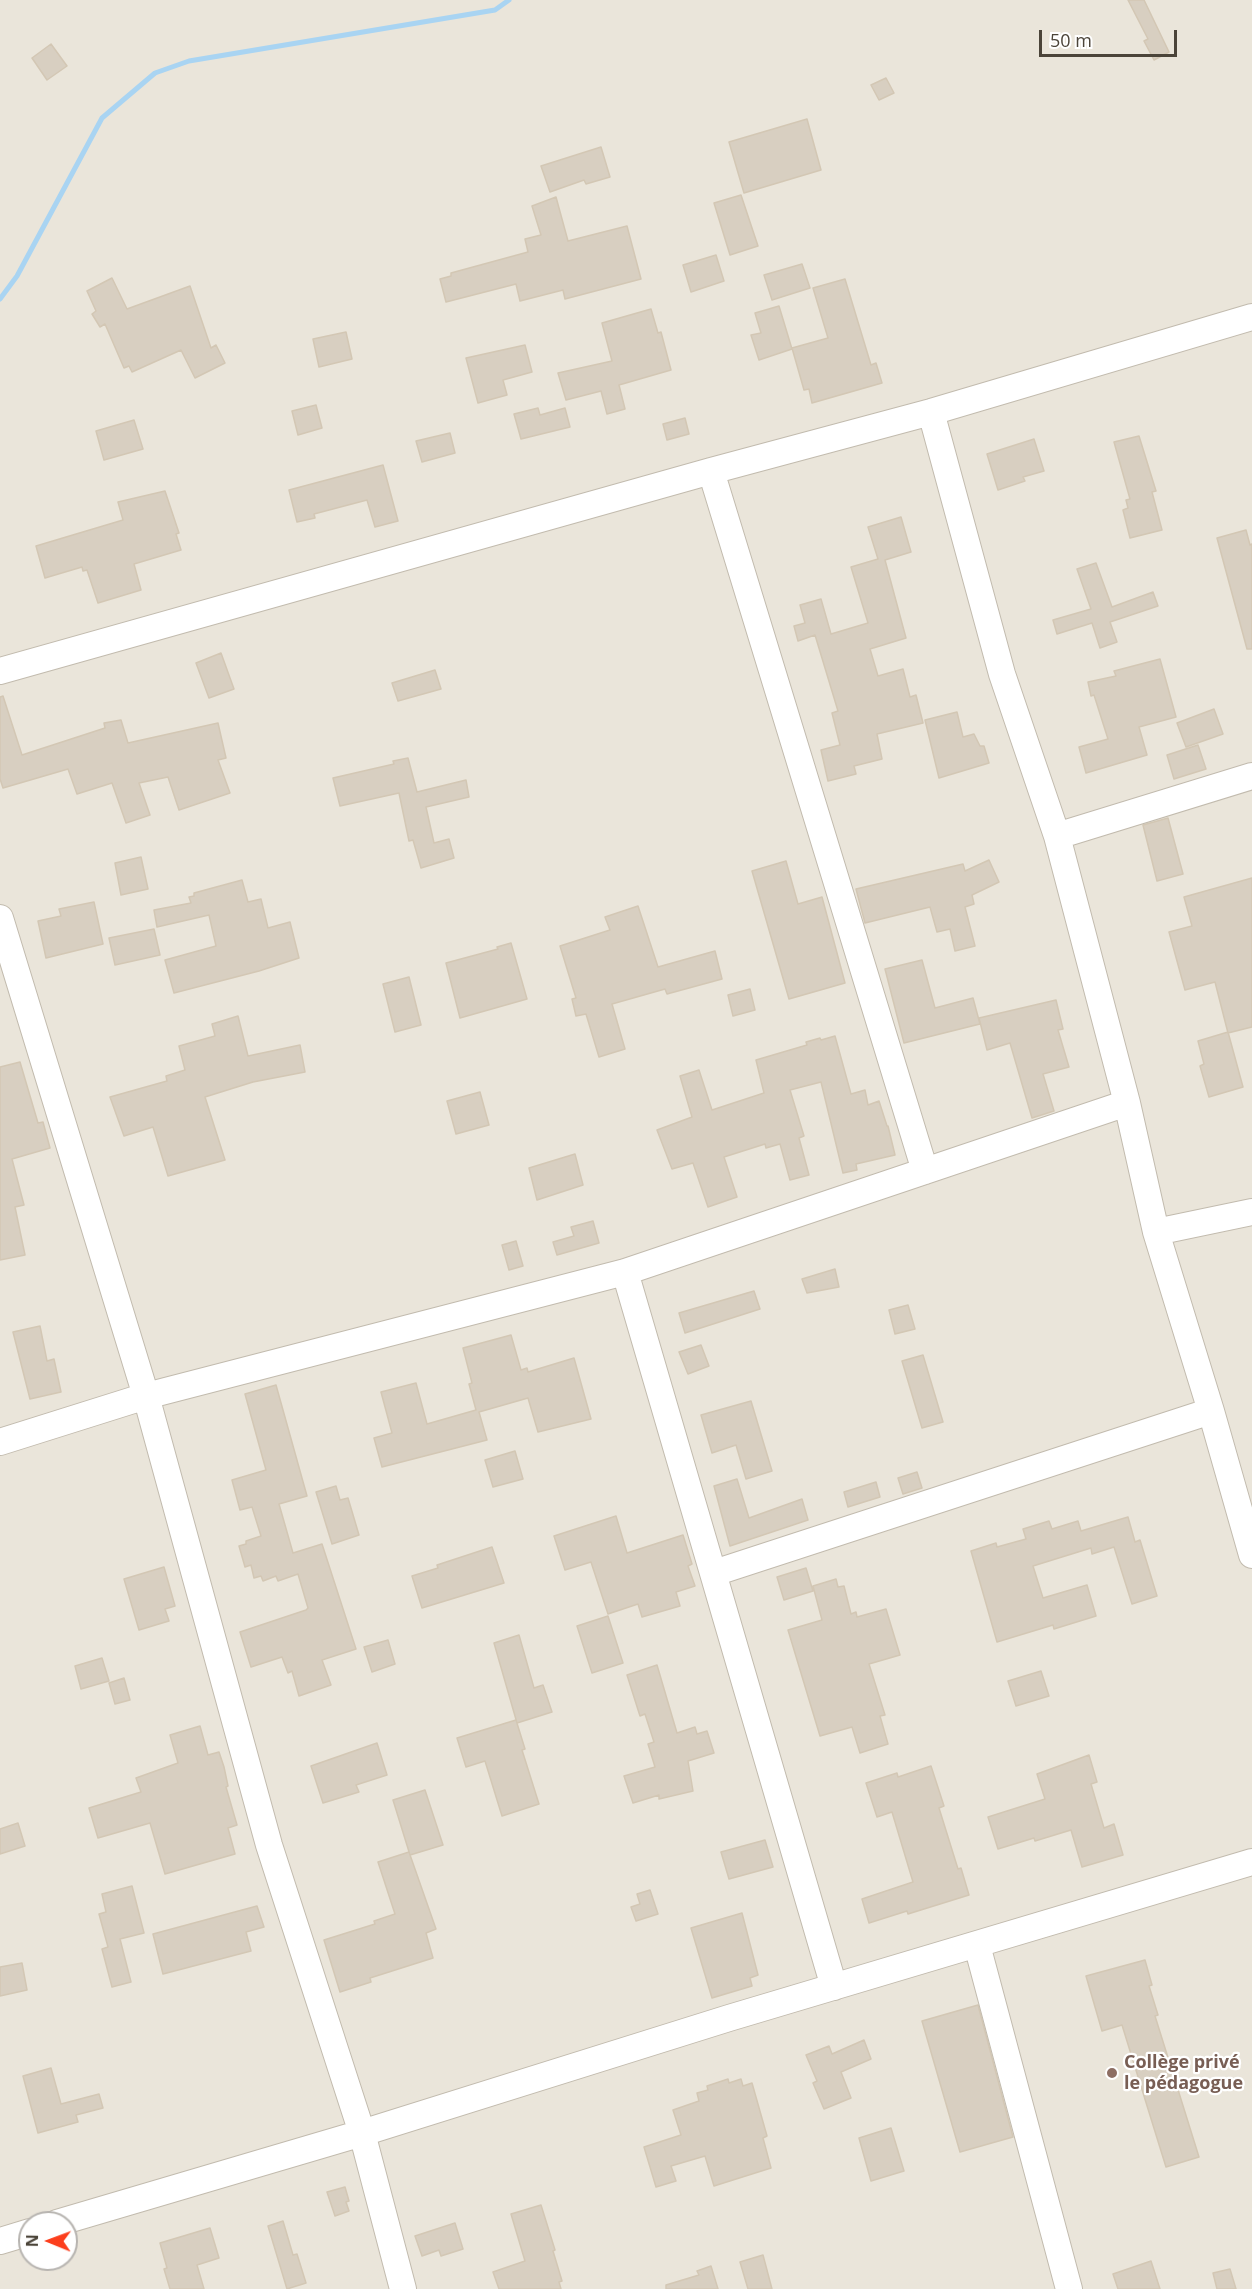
<!DOCTYPE html>
<meta charset="utf-8">
<style>
body{margin:0}
#map{position:relative;width:1252px;height:2289px;overflow:hidden;background:#f6f3ec;font-family:"Open Sans",sans-serif}
canvas{display:block}
.north{position:absolute;left:18px;top:2211px;width:60px;height:60px;box-sizing:border-box;background:#fff;border:2px solid #b7b4b0;border-radius:50%;rotate:271deg;font-size:16px;font-weight:700;line-height:24px;text-align:center;color:#4b4439}
.north::after{content:'';display:block;margin:auto;width:21px;height:27px;background:#fc3f1d;clip-path:polygon(50% 0,100% 100%,50% 72%,0 100%)}
.scale{position:absolute;left:1039px;top:30px;width:138px;height:27px;box-sizing:border-box;border:3px solid #4b4439;border-top:0;padding-left:8px;font-size:18px;line-height:21px;white-space:nowrap;color:#4b4439;-webkit-text-stroke:4px #fff;paint-order:stroke}
</style>
<div id="map">
<canvas width="1252" height="2289"></canvas>
<div class="north">N</div>
<div class="scale">50 m</div>
</div>
<script>
const context = document.querySelector('canvas').getContext('2d');
context.lineJoin = 'round';
function fillPath(path, color) { context.fillStyle = color; context.fill(path, 'evenodd'); }
function trace(path, color, width, dash) { context.strokeStyle = color; context.lineWidth = width; context.lineCap = dash ? 'butt' : 'round'; context.setLineDash(dash || []); context.stroke(path); }
function label(font, color, halo, rows, align = 'center') {
  context.font = font + ' "Open Sans",sans-serif'; context.lineWidth = 4.5; context.setLineDash([]); context.textBaseline = 'middle'; context.strokeStyle = halo; context.fillStyle = color; for (const [text, x, y, turn = 0] of rows) {
    context.save(); context.translate(x, y); context.rotate((+turn || 0) * Math.PI / 180); context.textAlign = isNaN(turn) ? turn : align; if (halo) context.strokeText(text, 0, 0); context.fillText(text, 0, 0); context.restore();
  }
}
const residential = new Path2D(`
 M0,0H1252V2289H0ZM30,2223H66V2259H30Z`);
const stream = new Path2D(`
 M0,299L17,276L102,118L155,73L189,61L495,10L509,0`);
const building = new Path2D(`
 M1128,0H1144L1169,52L1154,60L1144,41L1148,39Z
 M51,44L67,66L47,80L32,58Z
 M886,78L894,93L879,100L871,85Z
 M807,119L821,170L744,193L729,142Z
 M601,147L610,177L586,184L584,180L550,192L541,166Z
 M741,195L758,246L730,255L714,203Z
 M556,197L568,241L627,226L641,279L565,299L563,290L520,301L516,284L446,302L440,279L451,276V273L528,252L525,239L541,235L532,206Z
 M716,255L724,281L691,292L683,265Z
 M802,264L810,288L772,300L764,275Z
 M112,278L127,309L190,286L211,348L216,345L225,363L195,378L181,350L132,372L129,366L124,368L105,324L100,327L92,314L96,311L87,291Z
 M845,279L871,365L876,363L882,383L812,403L809,389L804,390L792,348L828,338L813,288Z
 M779,306L792,349L759,360L751,335L761,333L755,313Z
 M651,309L658,333L661,332L671,370L619,385L625,409L607,414L601,391L566,400L558,373L612,361L602,323Z
 M346,332L352,359L319,367L313,339Z
 M525,345L532,372L503,380L507,395L478,403L466,358Z
 M316,405L322,428L298,435L292,411Z
 M538,408L540,415L565,408L570,427L521,439L514,414Z
 M685,418L689,434L667,440L663,424Z
 M134,420L143,449L104,460L96,431Z
 M450,433L455,453L422,462L416,441Z
 M1139,436L1156,491L1152,492L1162,530L1130,538L1123,510L1128,508L1126,500L1130,499L1114,442Z
 M1034,439L1044,471L1023,477L1025,481L998,490L987,454Z
 M383,465L398,521L375,527L367,500L314,514L315,518L297,522L289,490Z
 M165,491L179,533L176,534L181,550L134,564L141,590L98,603L87,570L83,571L82,567L45,578L36,546L123,520L118,502Z
 M901,517L911,552L885,560L906,638L870,649L878,676L903,669L910,697L916,695L923,723L877,734L882,759L854,766L856,774L828,781L821,750L840,745L832,713L838,711L815,635L798,641L794,626L805,623L800,605L821,599L831,634L868,623L851,567L878,559L868,527Z
 M1246,530L1250,545L1252,544V649H1247L1217,538Z
 M1096,563L1112,607L1153,592L1158,606L1110,622L1117,642L1100,648L1092,623L1057,634L1053,620L1091,609L1077,569Z
 M221,653L234,689L209,698L196,663Z
 M1160,659L1176,717L1139,727L1147,755L1086,773L1079,747L1108,739L1094,695L1091,696L1088,682L1116,676L1114,671Z
 M435,670L441,689L398,701L392,683Z
 M3,696L22,755L105,728L104,723L121,720L128,743L218,723L226,758L218,760L230,793L179,810L168,777L139,783L150,815L126,823L112,783L77,794L68,769L3,788L0,779V697Z
 M1214,709L1223,734L1186,747L1177,723Z
 M957,712L963,737L974,734L980,746H984L989,763L939,778L925,720Z
 M1198,745L1206,769L1174,779L1167,755Z
 M408,758L417,792L466,780L469,797L426,807L434,843L449,839L454,858L421,868L413,840L409,841L399,793L340,806L333,778L394,764L393,761Z
 M1168,818L1183,874L1157,881L1143,825Z
 M141,857L148,889L121,895L115,863Z
 M989,860L999,882L972,895L974,904L965,907L975,946L955,951L950,929L937,932L930,907L865,923L856,889L963,864L965,871Z
 M786,861L798,904L822,897L845,983L789,999L752,871Z
 M1252,878V1027L1228,1033L1215,982L1185,990L1169,932L1192,926L1184,897Z
 M242,880L248,902L261,899L268,928L290,922L299,958L259,971L174,993L165,960L216,946L209,915L157,927L154,910L191,903L189,897L194,896V893Z
 M94,902L103,944L46,958L38,921L61,916L59,909Z
 M638,906L658,967L715,951L722,979L667,994L665,989L612,1004L625,1049L599,1057L586,1014L576,1016L572,999L576,998L560,946L610,930L605,917Z
 M154,929L160,955L115,965L109,938Z
 M511,943L527,999L460,1018L446,963L498,949L497,947Z
 M922,960L935,1008L973,998L980,1024L904,1043L885,969Z
 M409,977L421,1025L395,1032L383,984Z
 M750,989L755,1010L733,1016L728,995Z
 M1056,1000L1063,1029L1058,1030L1069,1067L1043,1074L1054,1111L1032,1118L1010,1043L987,1050L979,1018Z
 M238,1016L248,1056L300,1045L305,1072L253,1082L205,1097L225,1160L168,1176L153,1127L124,1136L110,1097L167,1081L166,1076L185,1070L179,1046L215,1036L212,1024Z
 M1228,1032L1243,1087L1209,1097L1200,1066L1204,1064L1198,1041Z
 M835,1036L851,1094L865,1090L868,1105L879,1101L887,1126H888L895,1155L856,1164L857,1170L843,1173L821,1082L790,1090L804,1136L799,1138L809,1175L790,1180L780,1144L766,1148L765,1144L724,1157L737,1197L708,1207L693,1163L672,1169L657,1130L692,1117L680,1076L699,1070L712,1110L764,1093L756,1060L807,1045L806,1042L820,1038L821,1040Z
 M20,1062L38,1123L43,1122L50,1148L12,1159L24,1205L15,1207L25,1255L0,1260V1067Z
 M480,1092L489,1125L456,1134L447,1101Z
 M575,1154L583,1185L537,1200L529,1168Z
 M593,1221L599,1243L557,1255L553,1242L574,1236L571,1227Z
 M516,1241L523,1266L509,1270L502,1245Z
 M835,1269L839,1287L807,1293L802,1279Z
 M754,1291L760,1309L685,1333L679,1313Z
 M908,1305L915,1329L895,1334L889,1310Z
 M40,1326L47,1361L54,1359L61,1392L30,1399L13,1332Z
 M511,1335L521,1370L527,1368L528,1372L574,1358L591,1419L538,1432L528,1398L479,1412L487,1440L382,1467L374,1438L392,1433L381,1392L416,1383L427,1424L476,1410L469,1384L472,1383L463,1348Z
 M701,1345L709,1366L688,1374L679,1352Z
 M923,1355L943,1422L922,1428L902,1361Z
 M276,1385L307,1496L279,1504L293,1553L322,1544L356,1649L322,1660L331,1685L299,1696L292,1671L288,1673L282,1657L251,1667L240,1632L306,1610L308,1608L298,1574L278,1581L276,1576L263,1581L261,1576L254,1578L251,1565L245,1567L239,1546L246,1544V1541L261,1536L252,1507L240,1510L232,1480L266,1470L245,1394Z
 M751,1401L772,1471L746,1479L736,1445L712,1453L701,1415Z
 M515,1451L523,1479L493,1487L485,1460Z
 M917,1472L922,1488L903,1494L898,1478Z
 M737,1479L749,1518L802,1499L808,1520L730,1546L714,1486Z
 M876,1482L880,1497L848,1507L844,1492Z
 M336,1486L340,1500L348,1498L359,1535L332,1544L316,1492Z
 M616,1516L627,1553L683,1535L692,1564L688,1566L695,1586L676,1592L680,1606L642,1617L638,1604L608,1614L591,1562L565,1570L554,1536Z
 M1128,1517L1135,1542L1140,1540L1157,1596L1132,1604L1114,1547L1092,1554L1091,1548L1033,1566L1043,1598L1087,1585L1096,1616L1054,1629L1053,1625L997,1642L971,1551L996,1543L997,1547L1026,1539L1023,1529L1049,1521L1052,1529L1078,1521L1081,1531Z
 M492,1547L504,1583L422,1608L412,1576L438,1568L437,1565Z
 M164,1567L175,1606L165,1609L169,1621L139,1630L124,1579Z
 M806,1568L813,1591L784,1600L777,1577Z
 M836,1579L838,1587L844,1586L851,1614L856,1612L857,1617L886,1609L900,1655L869,1664L885,1715L880,1716L888,1744L860,1753L852,1727L820,1736L788,1630L822,1620L813,1586Z
 M608,1616L623,1663L592,1673L577,1626Z
 M519,1635L534,1688L543,1685L552,1712L517,1723L494,1643Z
 M388,1640L395,1664L372,1672L364,1647Z
 M102,1658L109,1681L81,1689L75,1666Z
 M657,1665L677,1733L695,1727L697,1734L707,1731L714,1753L688,1761L693,1791L659,1799V1795L633,1803L624,1776L655,1767L648,1744L654,1742L645,1714L640,1716L627,1675Z
 M1041,1671L1049,1696L1016,1706L1008,1681Z
 M124,1678L130,1700L115,1704L109,1683Z
 M516,1720L525,1749L522,1750L539,1804L502,1816L485,1761L466,1767L457,1738Z
 M200,1726L208,1755L219,1752L224,1767L228,1786L226,1787L237,1825L228,1828L235,1854L165,1874L150,1823L98,1838L89,1808L141,1792L136,1778L178,1763L170,1735Z
 M377,1743L387,1775L356,1785L359,1792L323,1803L311,1766Z
 M1089,1755L1097,1782L1091,1784L1104,1828L1114,1824L1123,1855L1082,1867L1071,1830L1035,1841L1034,1838L998,1849L988,1817L1045,1799L1037,1774Z
 M931,1766L944,1806L939,1808L958,1869L961,1868L969,1895L908,1914L907,1911L869,1923L862,1899L913,1882L892,1812L877,1817L866,1783L897,1773L898,1777Z
 M425,1790L443,1845L410,1855L393,1800Z
 M18,1823L25,1846L0,1854V1829Z
 M765,1840L773,1867L729,1879L721,1852Z
 M409,1852L436,1929L426,1933L433,1958L370,1978L371,1982L340,1992L324,1940L375,1924L374,1921L395,1914L378,1862Z
 M132,1886L144,1933L120,1939L131,1982L112,1987L102,1949L108,1947L99,1914L106,1912L102,1894Z
 M650,1890L658,1914L636,1921L631,1907L640,1904L637,1894Z
 M257,1906L264,1927L246,1932L251,1951L163,1974L153,1934Z
 M742,1913L758,1975L750,1978L752,1986L712,1998L691,1928Z
 M1145,1960L1152,1985L1149,1986L1158,2015L1155,2016L1199,2157L1166,2167L1122,2025L1102,2031L1086,1976Z
 M22,1963L27,1990L0,1996V1967Z
 M978,2005L1013,2137L960,2152L922,2021Z
 M864,2040L871,2059L841,2072L851,2098L824,2109L813,2083L817,2081L806,2055L829,2046L832,2054Z
 M51,2068L61,2104L99,2094L103,2108L76,2115L78,2122L38,2133L23,2076Z
 M728,2079L729,2083L741,2079L743,2086L752,2083L767,2136L763,2138L771,2168L714,2186L705,2156L671,2166L676,2181L656,2187L644,2147L681,2135L673,2110L699,2101L697,2093L708,2090L707,2086Z
 M891,2128L904,2171L871,2181L859,2138Z
 M345,2187L349,2201L346,2202L349,2211L335,2216L327,2192Z
 M541,2205L555,2250L553,2251L562,2281L559,2282L561,2289H499L493,2272L525,2261L511,2214Z
 M283,2221L293,2255L297,2254L306,2283L287,2289L268,2226Z
 M455,2223L463,2249L441,2256L439,2250L422,2256L415,2236Z
 M210,2228L219,2258L197,2265L204,2289H170L164,2269L167,2268L160,2243Z
 M763,2255L772,2289H748L740,2262Z
 M1151,2261L1160,2289H1118L1113,2274Z
 M711,2266L718,2289H666V2285L699,2275L697,2271Z
 M1230,2269L1236,2289H1217L1213,2273Z`);
const minor = new Path2D(`
 M931,412L1002,674L1057,836L1127,1103L1156,1232L1211,1411L1252,1555
 M711,471L925,1171
 M0,671L711,471L931,412L1252,317
 M1057,836L1252,776
 M0,918L146,1396L269,1845L362,2133L403,2289
 M1156,1232L1252,1212
 M625,1272L834,1987
 M0,1442L146,1396L625,1272L1127,1103
 M714,1573L1211,1411
 M977,1945L1069,2289
 M57,2223L362,2133L729,2018L1252,1862
 M0,2241L30,2232`);
const markers = [
 [1112,2073,6,"#8d6e63"]
];
const educationNames = [
 ["Collège privé",1124,2063],
 ["le pédagogue",1124,2084]
];
fillPath(residential, '#eae5da');
trace(stream, '#a9d4f2', 5);
fillPath(building, '#d8cfc1');
trace(building, '#d3c7b4', 1.5);
trace(minor, '#c2bbae', 28);
trace(minor, '#fff', 26);
for (const [x, y, r, color] of markers) { const dot = new Path2D(); dot.arc(x, y, r, 0, 2 * Math.PI); context.fillStyle = color; context.fill(dot); trace(dot, '#fff', 2); }
label('bold 18px', '#785e54', '#fff', educationNames, 'left');
</script>
